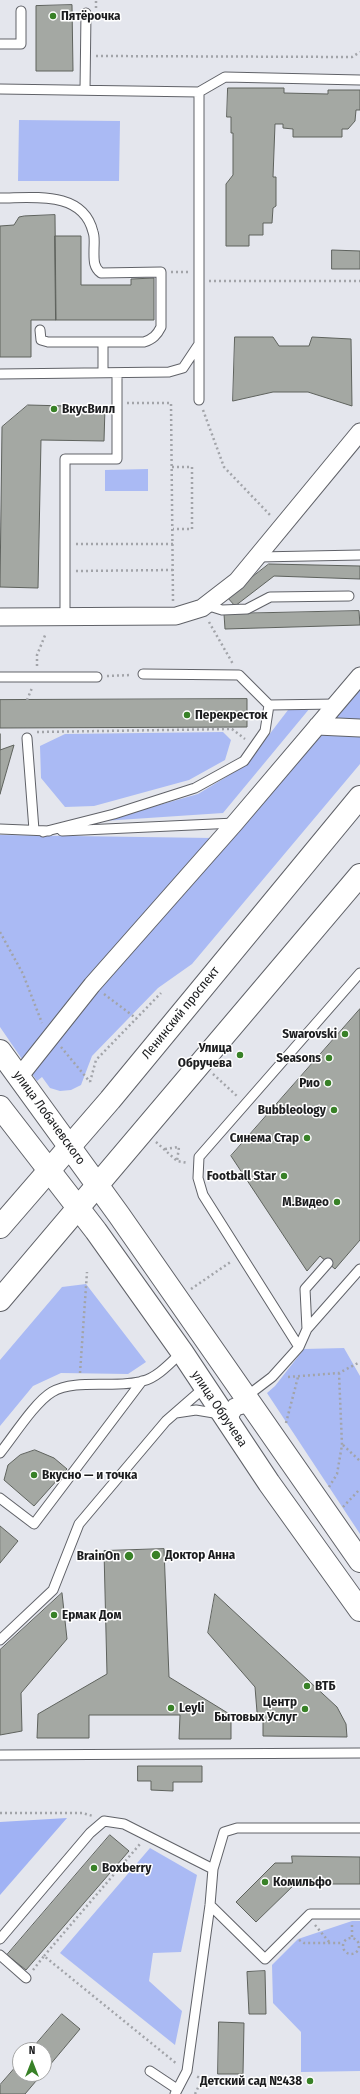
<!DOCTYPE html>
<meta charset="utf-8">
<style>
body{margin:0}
#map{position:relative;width:360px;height:2094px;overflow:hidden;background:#e4e6ed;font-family:"Fira Sans Condensed",sans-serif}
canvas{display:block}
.north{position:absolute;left:12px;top:2042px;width:40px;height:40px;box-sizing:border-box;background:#fff;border:1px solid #a4a5a5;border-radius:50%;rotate:0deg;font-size:11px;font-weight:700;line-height:16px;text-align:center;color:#1c1d1f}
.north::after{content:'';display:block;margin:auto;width:14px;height:18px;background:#388127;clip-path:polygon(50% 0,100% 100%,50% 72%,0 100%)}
</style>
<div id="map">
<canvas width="360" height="2094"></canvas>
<div class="north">N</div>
</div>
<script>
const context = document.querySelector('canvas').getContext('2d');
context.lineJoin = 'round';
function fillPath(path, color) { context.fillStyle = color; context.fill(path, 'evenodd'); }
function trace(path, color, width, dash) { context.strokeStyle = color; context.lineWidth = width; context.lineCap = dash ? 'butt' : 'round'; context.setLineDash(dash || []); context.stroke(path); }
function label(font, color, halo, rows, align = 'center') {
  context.font = font + ' "Fira Sans Condensed",sans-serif'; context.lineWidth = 3; context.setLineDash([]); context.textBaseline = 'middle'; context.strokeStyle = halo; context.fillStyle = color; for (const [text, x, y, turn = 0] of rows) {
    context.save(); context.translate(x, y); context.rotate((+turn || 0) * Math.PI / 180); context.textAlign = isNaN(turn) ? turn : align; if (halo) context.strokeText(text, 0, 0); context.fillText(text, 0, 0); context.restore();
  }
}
const green = new Path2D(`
 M19,120L120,121L119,181H18Z
 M148,469V491H105V470Z
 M360,684V764L192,964L158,988L92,1056L81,1085L71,1090L60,1091L50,1088L42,1077L37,1081L0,1027V835L212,838Z
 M310,708L223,813L103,821L198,794L246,765L288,710Z
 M223,732L231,740L225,760L189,780L94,806L65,807L41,778L40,746L65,734Z
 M86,1284L146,1362L128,1374L61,1373L33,1386L0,1426V1360L62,1287Z
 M344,1348L360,1376V1534L267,1393L275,1386L304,1349Z
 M150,1848L197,1875L181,1952L153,1953L149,1981L182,2011L175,2045L60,1953Z
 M352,1921H360V2071L301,2072V2032L273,2003L272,1965L298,1939Z`);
const forest = new Path2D(`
 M67,1818L0,1895V1822Z`);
const building = new Path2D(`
 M72,5L73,71H36V6Z
 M228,88H284V93L328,94V90H360V110H356L355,121L348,129H342V137H293V129L283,128V124H275L273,177H276V206L273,208L272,223H263V235H249V246H226V184L233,175V133H231V117H227Z
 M55,215L56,320H31V357H0V226L14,225L19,217L24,216Z
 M55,236H81V285H131V279L154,278V320H56Z
 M332,250L360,251V269H332Z
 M235,337H273L279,346H309L312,337L351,339L352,406L308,392H273L233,401Z
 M28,405L105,407L104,441L41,440L38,588L0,587L2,427Z
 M269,564L360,566V579L274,576L235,606L227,597Z
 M359,611L360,625L225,629L224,614Z
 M247,699V727L0,728V700Z
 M0,734V750L14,745L0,794Z
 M360,1009V1240L335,1269L320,1256L307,1271L231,1156Z
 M35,1450L54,1458L67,1469L34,1506L4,1480L8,1465L20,1455Z
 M0,1526L18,1541L0,1563Z
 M164,1549L169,1677L231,1715V1739H179L180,1715H89V1738H37L38,1714L107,1674L104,1551Z
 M62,1593L67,1639L21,1693L22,1731L0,1735V1650Z
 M215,1594L337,1707L346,1724L347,1737L263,1736V1717L257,1712L255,1687L208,1633Z
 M138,1766H202V1782H173V1791L151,1790V1781H138Z
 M110,1835L129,1851L26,1970L7,1955Z
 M292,1856L360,1857V1884H295L256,1922L236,1902L275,1863H292Z
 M265,1971L266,2014H249L247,1972Z
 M62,2014L80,2029L44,2072V2050H31Z
 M219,2022L244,2023L243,2074H218Z
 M20,2062V2074H42L25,2094H0V2085Z`);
const path = new Path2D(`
 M96,8V0
 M96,56L352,57L360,52
 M171,272H188
 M209,281H360
 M127,403H171L173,601
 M203,410L224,467L271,516
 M172,467H192V529H173
 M76,544H173
 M76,571L173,570
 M209,622L233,664
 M37,666V655L46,633
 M107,676L132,675
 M27,700L32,688
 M37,732L232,729L245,739
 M0,932L23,974L42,1023
 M104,994L137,1019
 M61,1047L90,1082
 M213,1074L238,1097
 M90,1082L96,1060L161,993
 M156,1142L177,1161L188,1163
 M165,1149L179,1147L177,1161
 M191,1289L232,1261
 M80,1373L87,1272
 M288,1377L339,1373L360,1362
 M286,1423L298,1377
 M343,1445L360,1461
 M329,1487L337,1474L342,1445L339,1373
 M343,1507L360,1489
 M0,1813H82L93,1816
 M315,1925L330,1943
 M352,1925V1938
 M343 1946a8 8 0 1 1 16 0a8 8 0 1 1-16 0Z
 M299,1940L304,1943H343
 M44,1956L140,1844
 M33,1970L44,1956L177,2064
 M195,2094L202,2079L196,2076`);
const service = new Path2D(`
 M0,44H21V11
 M0,89L199,92
 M85,90L86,13
 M0,198C33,198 83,190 93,232C95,237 94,244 94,250C94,259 93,267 101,273L161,272V327C157,335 153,339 144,342H48L41,340L40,330
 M103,342V373
 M199,344V400
 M0,374L169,372L183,368L199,344V92L225,77L360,80
 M258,557L360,555
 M206,605L222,610L247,609L270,597L349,596
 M65,617V459H117V373
 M0,677H97
 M269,705L336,704
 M27,738L34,830
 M0,829L49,831
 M62,831L235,823
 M43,832L114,814L195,788L244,761L265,731L269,705L239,675L143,674
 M307,1329L305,1289L328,1263
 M299,1347L307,1329L360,1269
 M247,1396L272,1377L299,1347L203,1195L198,1178L199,1157L360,973
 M176,1413L196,1410L220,1414
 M0,1453C13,1437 35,1402 52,1392C76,1378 116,1389 143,1381C158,1377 170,1363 182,1352
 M0,1498L34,1524L142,1381
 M0,1640L53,1590L79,1524L166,1421L205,1387
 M0,1755L359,1753
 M210,1905L265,1959L310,1914H360
 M0,1939L90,1833L104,1821L124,1824L213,1869
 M0,1955L26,1978
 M150,2071L177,2089
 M175,2094L187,2071L210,1905L213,1869L224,1832L237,1828H360`);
const minor = new Path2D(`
 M0,617L176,616L202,608L237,581L360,432
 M317,726L360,728
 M19,1077L92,985L235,823L360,676
 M232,1428L230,1415L235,1407L246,1404L257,1411`);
const secondary = new Path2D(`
 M0,1051L119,1215L360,1561
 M0,1107L96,1231L182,1352L269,1483L360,1610`);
const primary = new Path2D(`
 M0,1227L110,1100L360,797
 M0,1300L360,875`);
const markers = [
 [53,16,4,"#388127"],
 [54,409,4,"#388127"],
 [187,715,4,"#388127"],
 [345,1034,4,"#388127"],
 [240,1055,4,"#388127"],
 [329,1058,4,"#388127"],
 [328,1083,4,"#388127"],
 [334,1110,4,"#388127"],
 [307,1138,4,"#388127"],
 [284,1176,4,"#388127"],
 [337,1202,4,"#388127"],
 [34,1475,4,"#388127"],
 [156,1555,5,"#388127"],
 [129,1556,5,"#388127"],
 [54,1615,4,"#388127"],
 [307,1686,4,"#388127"],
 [171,1708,4,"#388127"],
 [305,1709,4,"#388127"],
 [94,1868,4,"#388127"],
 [265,1882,4,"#388127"],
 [310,2081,4,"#388127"]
];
const poiNames = [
 ["Пятёрочка",61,16,"left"],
 ["ВкусВилл",62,409,"left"],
 ["Перекресток",195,715,"left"],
 ["Swarovski",337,1034],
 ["Улица",232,1048],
 ["Обручева",232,1063],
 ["Seasons",321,1058],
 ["Рио",320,1083],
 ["Bubbleology",326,1110],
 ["Синема Стар",299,1138],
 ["Football Star",276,1176],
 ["М.Видео",329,1202],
 ["Вкусно — и точка",42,1475,"left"],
 ["Доктор Анна",165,1555,"left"],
 ["BrainOn",120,1556],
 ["Ермак Дом",62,1615,"left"],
 ["ВТБ",315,1686,"left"],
 ["Центр",297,1702],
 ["Бытовых Услуг",297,1717],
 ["Leyli",179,1708,"left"],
 ["Boxberry",102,1868,"left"],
 ["Комильфо",273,1882,"left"],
 ["Детский сад №438",302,2081]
];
const streetNames = [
 ["Ленинский проспект",181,1013,-51],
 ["улица Лобачевского",49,1118,54],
 ["улица Обручева",219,1409,56]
];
fillPath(green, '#aabaf4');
fillPath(forest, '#a0b2f4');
fillPath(building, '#a4a8a3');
trace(building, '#5e625d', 1);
trace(service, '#606268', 11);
trace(minor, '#606268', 19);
trace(secondary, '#606268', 24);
trace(primary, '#606268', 24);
trace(path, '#a2a4a9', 2.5, [2, 3]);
trace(service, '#fff', 9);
trace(minor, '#fff', 17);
trace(secondary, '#fff', 22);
trace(primary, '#fff', 22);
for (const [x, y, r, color] of markers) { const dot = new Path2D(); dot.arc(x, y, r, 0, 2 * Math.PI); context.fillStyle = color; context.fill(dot); trace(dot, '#fff', 1.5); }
label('bold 13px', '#1c1d1f', '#fff', poiNames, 'right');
label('13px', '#1c1d1f', '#fff', streetNames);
</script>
